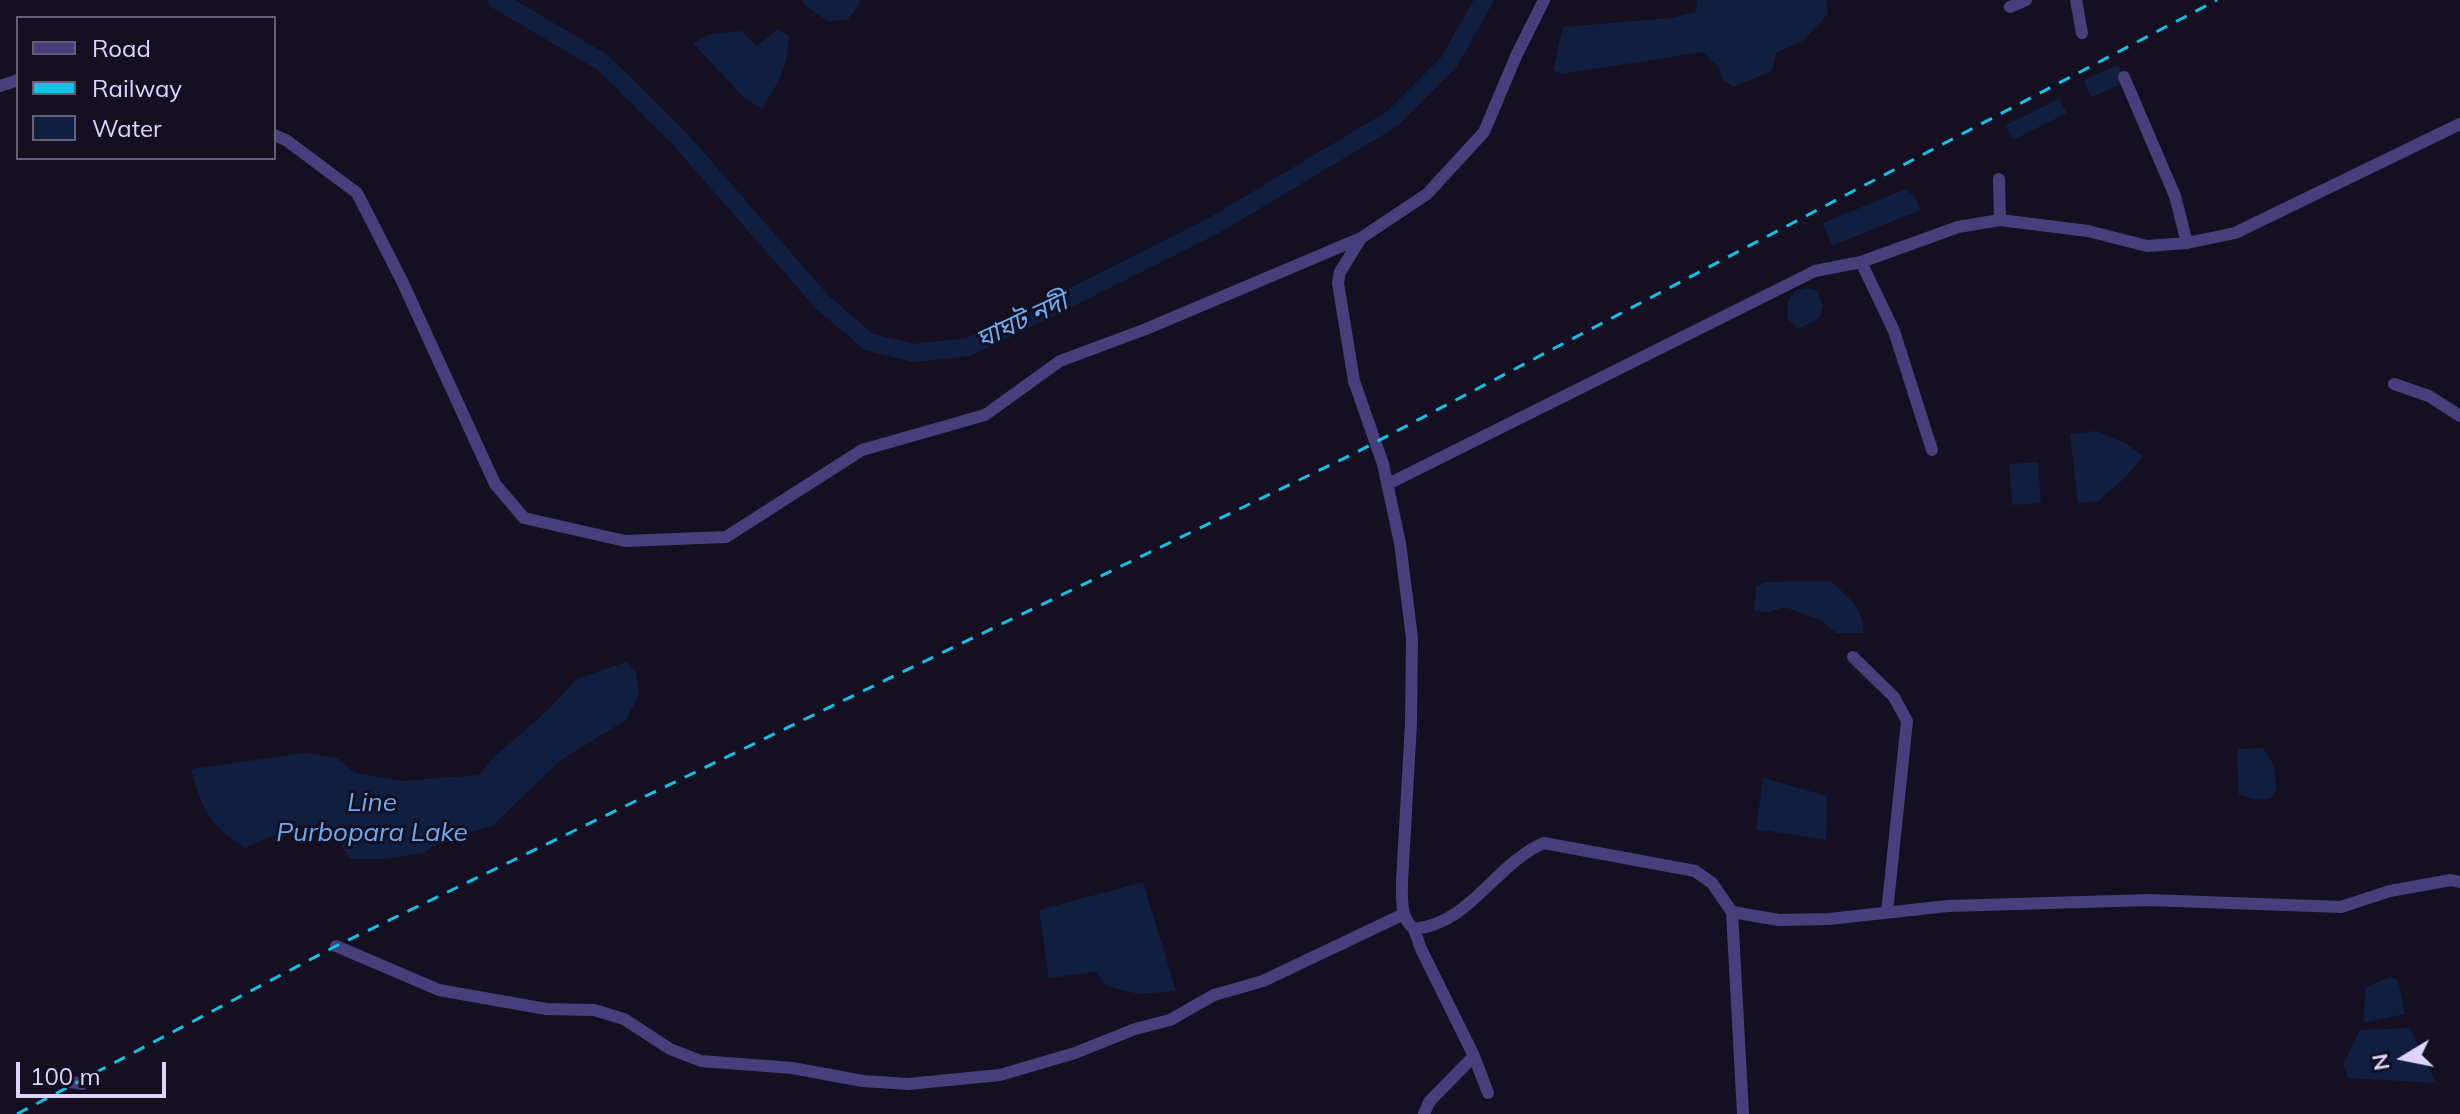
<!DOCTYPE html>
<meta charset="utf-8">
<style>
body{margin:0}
#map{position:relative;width:2460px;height:1114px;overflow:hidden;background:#141021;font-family:Mulish,sans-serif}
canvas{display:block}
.legend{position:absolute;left:16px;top:16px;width:260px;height:144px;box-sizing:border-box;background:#141021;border:2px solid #645e78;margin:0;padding:10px 14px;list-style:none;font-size:24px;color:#dcd4fb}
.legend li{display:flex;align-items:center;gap:16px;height:40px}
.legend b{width:40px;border:2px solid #645e78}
.north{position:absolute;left:2364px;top:1018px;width:80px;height:80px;-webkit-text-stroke:6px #141021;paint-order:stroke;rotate:260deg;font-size:22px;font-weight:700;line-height:32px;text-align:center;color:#dcd4fb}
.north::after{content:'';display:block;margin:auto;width:28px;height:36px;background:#dcd4fb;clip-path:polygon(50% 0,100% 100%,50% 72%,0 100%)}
.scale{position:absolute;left:16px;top:1062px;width:150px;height:36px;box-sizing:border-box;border:4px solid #dcd4fb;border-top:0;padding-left:10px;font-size:24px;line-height:28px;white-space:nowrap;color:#dcd4fb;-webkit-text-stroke:6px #141021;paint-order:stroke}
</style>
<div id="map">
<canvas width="2460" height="1114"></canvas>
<ul class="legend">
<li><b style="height:10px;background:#473f7c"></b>Road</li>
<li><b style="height:10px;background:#16c0e5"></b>Railway</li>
<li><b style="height:22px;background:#101e40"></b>Water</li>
</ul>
<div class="north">N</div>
<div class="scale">100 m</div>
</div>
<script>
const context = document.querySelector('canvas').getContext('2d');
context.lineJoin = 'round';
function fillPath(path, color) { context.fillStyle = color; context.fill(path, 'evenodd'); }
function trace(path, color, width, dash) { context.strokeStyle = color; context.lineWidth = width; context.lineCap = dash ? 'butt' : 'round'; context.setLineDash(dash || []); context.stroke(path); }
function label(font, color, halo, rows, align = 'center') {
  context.font = font + ' Mulish,"Noto Sans Bengali",sans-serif'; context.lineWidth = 6; context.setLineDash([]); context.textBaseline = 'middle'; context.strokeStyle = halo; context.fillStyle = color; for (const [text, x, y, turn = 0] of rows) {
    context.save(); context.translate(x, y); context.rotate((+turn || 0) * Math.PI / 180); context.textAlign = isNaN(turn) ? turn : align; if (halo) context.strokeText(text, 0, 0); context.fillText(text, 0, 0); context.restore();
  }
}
const water = new Path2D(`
 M802,0H859L860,3L848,19L829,22L804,5Z
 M1697,0H1826L1828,14L1804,40L1776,53L1772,71L1733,87L1723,80L1718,67L1703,52L1561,74L1553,70L1563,27L1671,18L1696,12Z
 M778,29L789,36C787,70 780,80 762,108L745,99L693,43L710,34L741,31L757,46Z
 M2118,65L2126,82L2091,97L2084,80Z
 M2059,99L2067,113L2013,140L2006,125Z
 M1906,189L1915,197L1920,210L1832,246L1823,223Z
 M1808,288L1817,291L1823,306L1819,318L1798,329L1787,318L1788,300L1797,290Z
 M2097,431L2127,444L2143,456L2126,477L2098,501L2078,503L2070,434Z
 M2038,462L2041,503L2012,505L2009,464Z
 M1830,581C1848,596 1863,608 1864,633H1836L1820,620L1785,607L1769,612L1754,611L1756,586L1767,582Z
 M626,662L636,672L639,695L626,720L561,760L491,827L450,836L424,853L383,859H350C346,853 341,843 335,839C304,817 275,835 245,848C207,822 204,813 191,769L304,753L337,758L355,773L402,781L479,775L493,758L546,712L577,679Z
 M2263,748L2273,764L2277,789L2270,798L2256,800L2239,795L2237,749Z
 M1763,778L1827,796L1826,840L1756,829Z
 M1143,882L1176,991L1139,994L1108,987L1096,972L1049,978L1039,910Z
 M2390,977L2398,980L2405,1014L2367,1022L2363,1020L2366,987Z
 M2410,1028L2436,1083L2348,1078L2343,1065L2360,1030Z`);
const river = new Path2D(`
 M497,0L602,62L679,138L823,303L869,342L914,353L968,347L1062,302L1215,225L1392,119L1449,62L1484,0`);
const street = new Path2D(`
 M2076,0L2082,33
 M2010,7L2026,0
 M2124,77L2175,196L2187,243
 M0,86L18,80
 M274,135L286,140L357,193L402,281L495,484L524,518L625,541L726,537L862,450L985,415L1060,361L1146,329L1361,238L1427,194L1484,132L1517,54L1544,0
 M1999,179L2000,220
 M1361,238L1340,272L1338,283L1354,381L1383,464L1400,543L1412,638L1411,723L1402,882C1402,898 1400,918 1414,929C1470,924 1496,863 1544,843L1695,871L1712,883L1732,912L1779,920L1829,919L1948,906L2149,900L2341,907L2390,891L2451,880L2460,882
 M1861,262L1894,331L1932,450
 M2394,384L2429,396L2460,416
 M1388,484L1815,271L1861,262L1958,227L2000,220L2088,231L2147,246L2187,243L2235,233L2460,124
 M1853,657L1894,697L1907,721L1887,912
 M1732,912L1743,1114
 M1414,929L1421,949L1474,1056L1429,1102L1424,1114
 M336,946L439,990L546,1009L594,1010L624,1019L670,1049L701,1061L792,1068L863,1081L908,1084L1000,1075L1075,1053L1135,1029L1170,1020L1214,995L1263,981L1404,914
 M1474,1056L1488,1093
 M71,1082L82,1084`);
const rail = new Path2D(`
 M17,1114L336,946L1355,453L2217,0`);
const waterNames = [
 ["ঘাঘট নদী",1022,321,-25],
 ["Line",372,803],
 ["Purbopara Lake",372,833]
];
fillPath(water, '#101e40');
trace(river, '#101e40', 18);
trace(street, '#473f7c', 12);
trace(rail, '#16c0e5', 3, [12, 10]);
label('italic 26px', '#6ca9f1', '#141021', waterNames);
</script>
